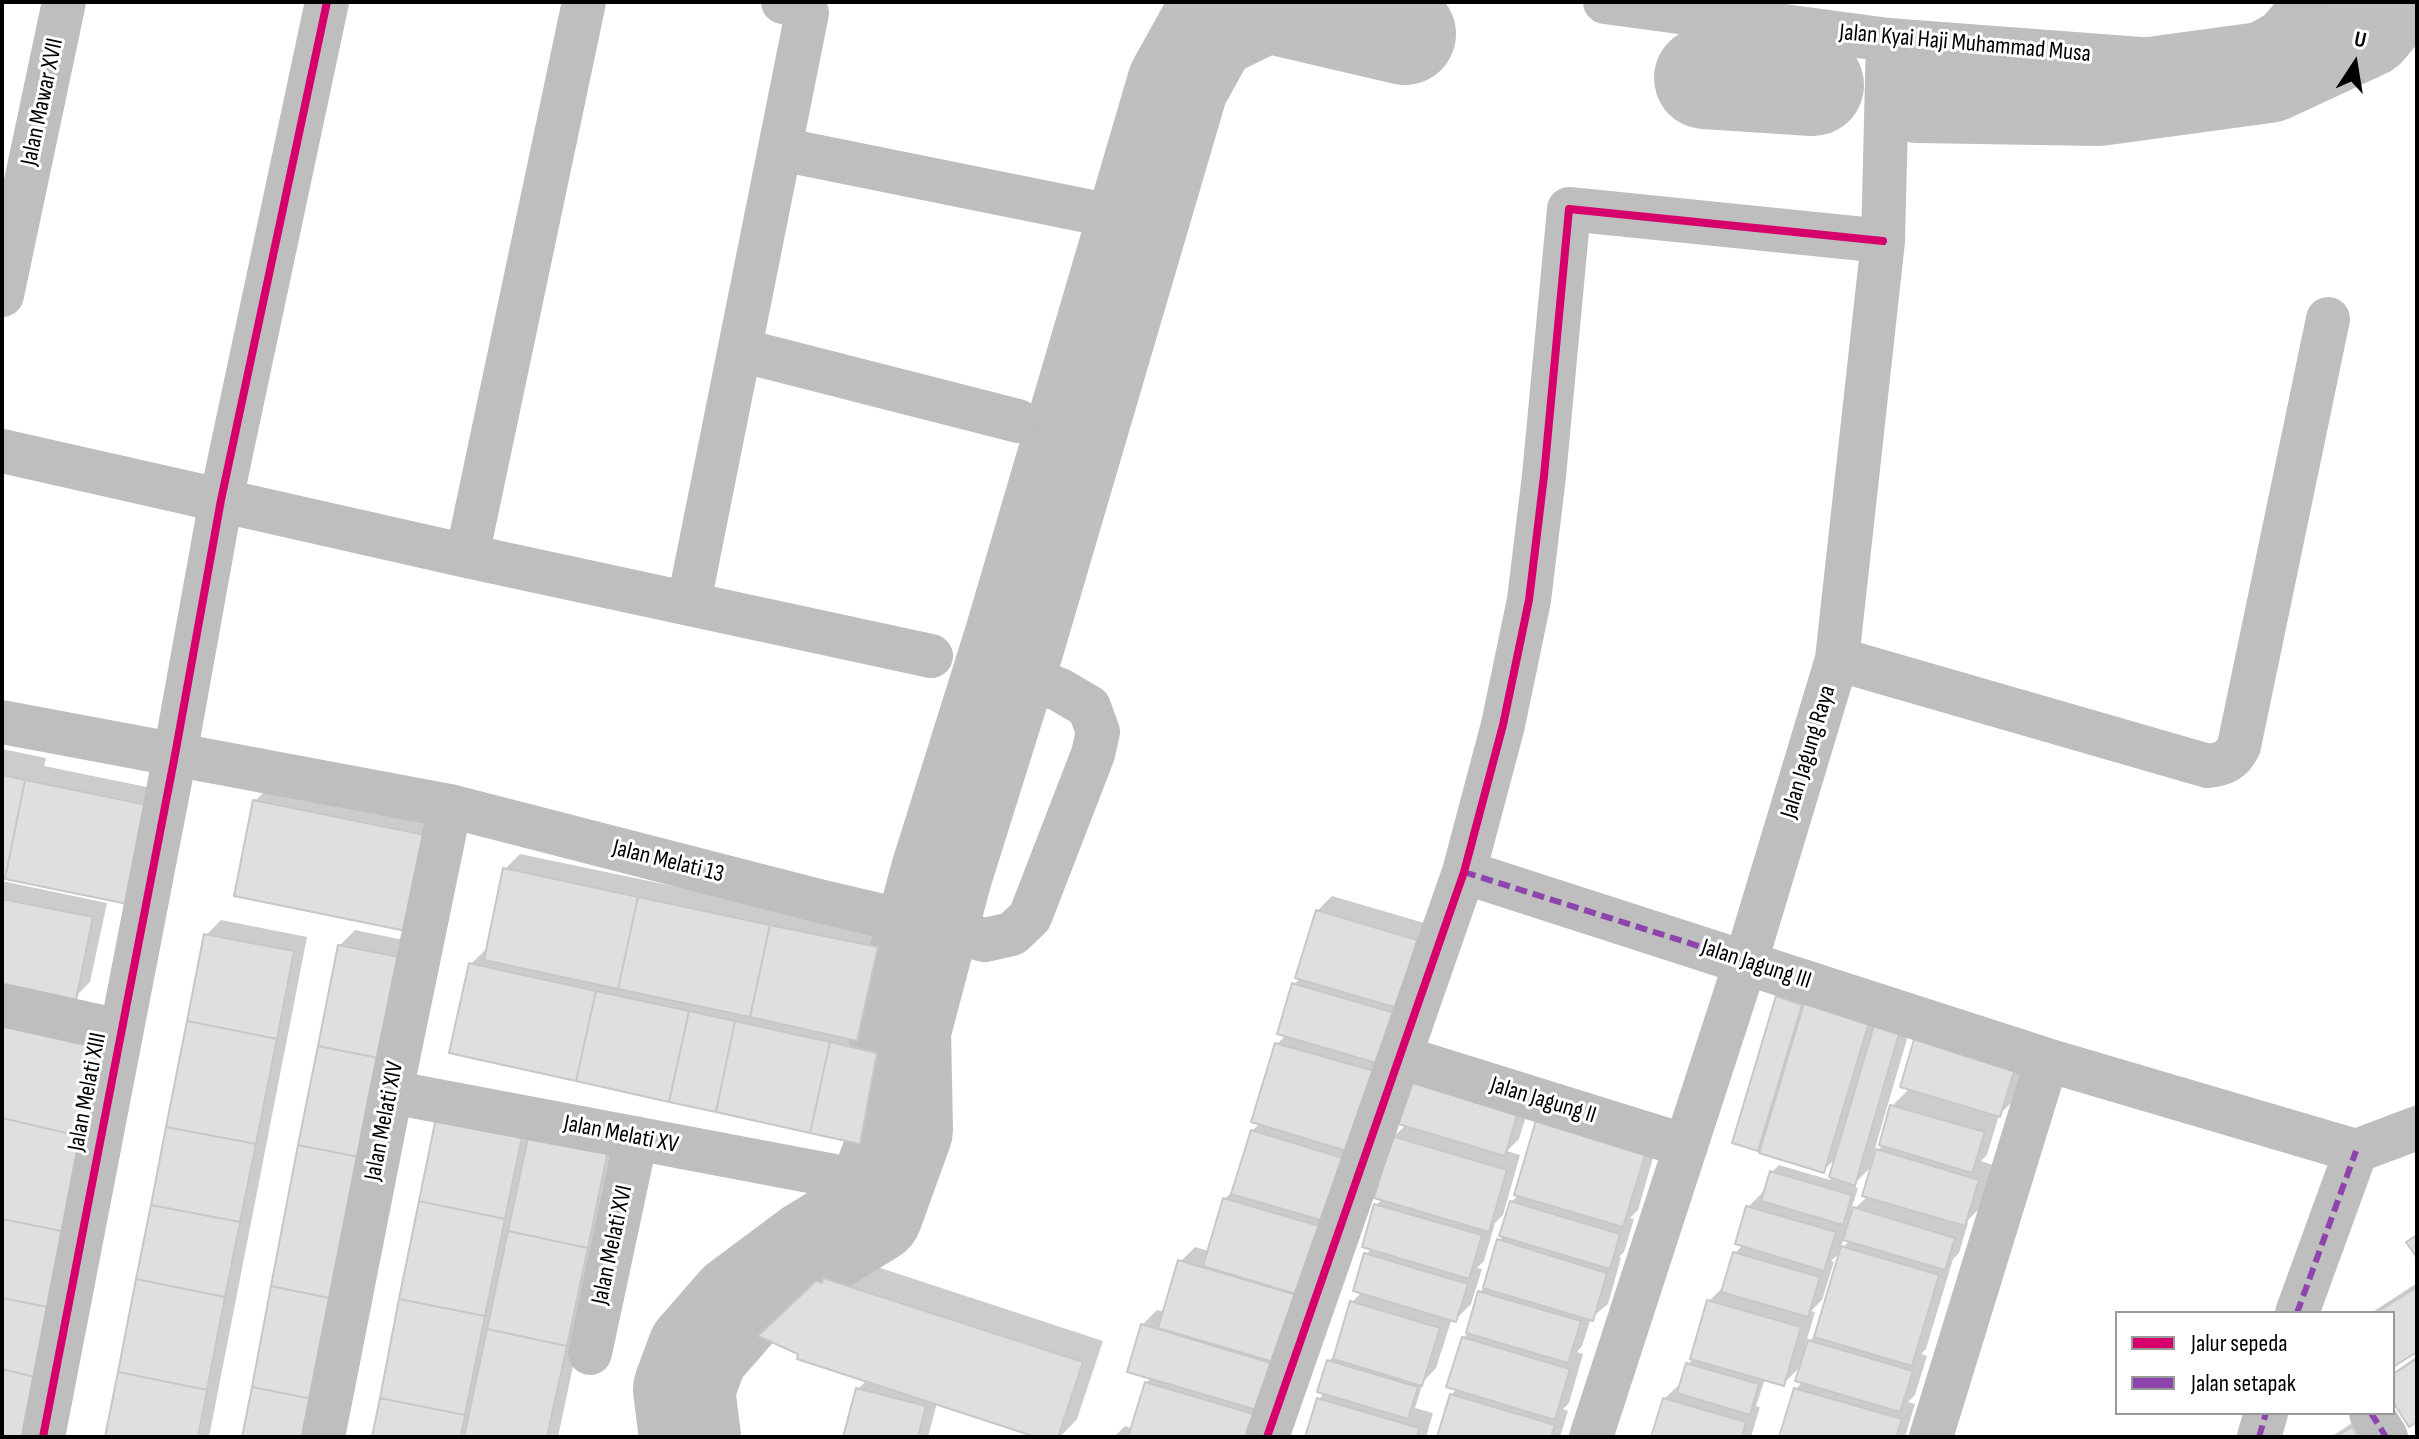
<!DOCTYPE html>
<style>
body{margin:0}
#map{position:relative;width:2419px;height:1439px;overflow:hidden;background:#fff;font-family:"Sofia Sans Condensed",sans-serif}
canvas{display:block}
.frame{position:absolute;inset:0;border:4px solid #000;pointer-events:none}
.legend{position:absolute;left:2115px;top:1311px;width:280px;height:104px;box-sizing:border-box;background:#fff;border:2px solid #999;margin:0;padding:10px 14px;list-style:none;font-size:24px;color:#000}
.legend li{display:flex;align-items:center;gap:16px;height:40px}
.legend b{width:40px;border:2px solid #999}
.north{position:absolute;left:2315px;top:24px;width:80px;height:80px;-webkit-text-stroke:6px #fff;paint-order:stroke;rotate:12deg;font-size:22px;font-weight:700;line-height:32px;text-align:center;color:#000}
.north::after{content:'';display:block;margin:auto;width:28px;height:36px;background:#000;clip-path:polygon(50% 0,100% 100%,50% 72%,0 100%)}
</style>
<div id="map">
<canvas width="2419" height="1439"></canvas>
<div class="frame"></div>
<ul class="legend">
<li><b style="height:10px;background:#d6006c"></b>Jalur sepeda</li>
<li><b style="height:10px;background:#8e44ad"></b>Jalan setapak</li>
</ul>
<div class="north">U</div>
</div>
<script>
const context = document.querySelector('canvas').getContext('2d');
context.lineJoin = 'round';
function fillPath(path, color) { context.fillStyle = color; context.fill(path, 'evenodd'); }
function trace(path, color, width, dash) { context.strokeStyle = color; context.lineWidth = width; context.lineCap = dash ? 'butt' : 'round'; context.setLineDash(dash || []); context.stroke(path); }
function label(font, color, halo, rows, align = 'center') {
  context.font = font + ' "Sofia Sans Condensed",sans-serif'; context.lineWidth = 6; context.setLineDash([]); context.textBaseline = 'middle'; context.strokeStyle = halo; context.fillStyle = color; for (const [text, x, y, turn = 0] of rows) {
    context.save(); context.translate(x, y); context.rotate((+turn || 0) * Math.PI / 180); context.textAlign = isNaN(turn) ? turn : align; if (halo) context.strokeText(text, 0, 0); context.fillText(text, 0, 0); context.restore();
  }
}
const shadow = new Path2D(`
 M2,749L46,758L44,766L176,793L2,876Z
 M277,779L446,814L427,907L255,801Z
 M520,854L892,932L872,1023L863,1032L891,1038L874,1127L859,1142L471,964L486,949H488L505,869Z
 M2,881L107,903L90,982L75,997L2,982Z
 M1332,896L1431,925L1270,1437H1114L1125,1426L1133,1429L1146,1383L1152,1377L1142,1325L1157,1310L1165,1312L1180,1262L1195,1247L1209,1251L1225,1199L1235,1188L1252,1131L1260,1123L1277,1044L1286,1035L1294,984L1301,978L1317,911Z
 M221,920L307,937L209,1437H107L206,935Z
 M355,930L428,945L244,1437L340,945Z
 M1793,982L1914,1015L1873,1155L1884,1144L1892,1106L1910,1088L2030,1051L2015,1099L1999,1115L1987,1155L1981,1161L1993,1165L1979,1209L1966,1222L1968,1223L1959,1253L1953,1259L1926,1349L1921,1354L1927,1356L1915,1395L1908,1402L1915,1404L1905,1437H1779L1796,1389L1803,1381L1802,1365L1783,1384L1765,1379L1756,1406L1760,1407L1751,1437H1653L1664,1399L1680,1384L1682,1385L1688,1364L1694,1358L1709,1301L1725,1285L1735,1253L1743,1245L1748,1207L1763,1192H1766L1772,1172L1779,1165L1830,1180L1837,1157L1824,1170L1734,1142L1778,997ZM1874,1164L1868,1196L1850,1213L1858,1188L1852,1186ZM1844,1238L1850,1240L1840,1250ZM1842,1251L1817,1333L1805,1346L1815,1312L1811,1311L1822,1300L1834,1262L1831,1261Z
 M1532,1097L1519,1139L1507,1151L1520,1155L1503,1215L1495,1223L1484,1261L1477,1268L1482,1269L1471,1304L1456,1319L1452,1318L1436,1368L1423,1382L1415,1408L1433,1413L1426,1437H1307L1319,1399L1325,1392L1329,1361L1337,1353L1352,1302L1362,1292L1366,1254L1372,1248L1376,1205L1383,1199L1393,1137L1406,1125Z
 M454,1099L622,1135L558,1437H374Z
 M1660,1134L1638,1210L1630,1218L1634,1219L1624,1252L1619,1257L1621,1258L1608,1304L1591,1318L1582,1346L1577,1352L1583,1354L1569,1403L1563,1409L1568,1411L1560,1437H1441L1451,1395L1458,1388L1463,1338L1468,1333L1480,1292L1485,1287L1499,1241L1504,1235L1511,1202L1519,1195Z
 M847,1257L1103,1341L1077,1419L1060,1437H1042L937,1403L928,1437H845L858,1389L867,1380L782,1315L839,1260L842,1261Z
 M2417,1283V1350L2393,1365V1313H2371Z
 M2417,1356V1419L2393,1398V1373Z
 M2367,1413L2382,1437H2331Z`);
const river = new Path2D(`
 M1268,2L1405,34
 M1705,78L1813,85
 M1918,92L2099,95L2268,72L2365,27L2386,2
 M690,1437L684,1389L698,1351L739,1304L810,1251L872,1213L902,1130L900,1030L941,875L1015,639L1178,84L1208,30L1265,2`);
const building = new Path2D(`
 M2,775L25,780L5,879L2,878Z
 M25,780L162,808L142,907L5,879Z
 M253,800L425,835L406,931L234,896Z
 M503,868L638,897L618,989L484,960Z
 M638,897L770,925L750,1017L618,989Z
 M2,899L93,917L76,1000L2,984Z
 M1316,910L1417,940L1397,1008L1295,978Z
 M770,925L878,947L857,1041L750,1017Z
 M204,934L294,951L277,1039L187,1021Z
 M338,945L414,960L394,1061L318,1046Z
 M469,963L596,991L576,1081L449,1053Z
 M1292,983L1398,1014L1383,1065L1277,1034Z
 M596,991L689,1011L669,1102L576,1081Z
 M1776,996L1802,1005L1758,1151L1732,1143Z
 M1805,1000L1870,1019L1824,1173L1759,1153Z
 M689,1011L735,1021L716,1112L669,1102Z
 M187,1021L277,1039L256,1144L166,1127Z
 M735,1021L830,1042L810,1133L716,1112Z
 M1875,1022L1900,1030L1855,1186L1829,1177Z
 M2,1026L112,1049L88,1138L2,1118Z
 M1915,1036L2016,1065L2000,1117L1900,1087Z
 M830,1042L877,1053L860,1144L810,1133Z
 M1275,1043L1385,1074L1360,1155L1251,1122Z
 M318,1046L394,1061L375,1160L298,1145Z
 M1408,1080L1518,1112L1505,1156L1395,1123Z
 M1890,1105L1985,1132L1972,1173L1879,1145Z
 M437,1113L523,1132L505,1219L419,1201Z
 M1537,1117L1647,1149L1623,1227L1514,1195Z
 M2,1118L88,1138L66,1232L2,1219Z
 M166,1127L256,1144L240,1222L151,1205Z
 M1251,1130L1356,1162L1338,1225L1231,1194Z
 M529,1133L608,1150L588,1248L508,1231Z
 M1392,1136L1507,1170L1489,1232L1374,1198Z
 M298,1145L375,1160L348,1302L271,1286Z
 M1876,1149L1979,1180L1965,1226L1862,1196Z
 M1770,1171L1852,1195L1843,1225L1761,1201Z
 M1223,1198L1333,1230L1312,1299L1203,1266Z
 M419,1201L505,1219L485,1316L399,1299Z
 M1510,1201L1620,1234L1610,1269L1499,1236Z
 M1374,1204L1482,1235L1469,1279L1362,1247Z
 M151,1205L240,1222L225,1297L136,1279Z
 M1746,1206L1836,1232L1824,1271L1735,1244Z
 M1853,1207L1955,1238L1945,1270L1843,1240Z
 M2,1219L66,1232L53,1308L2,1298Z
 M508,1231L588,1248L567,1346L487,1329Z
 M2417,1235V1258L2406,1242Z
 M1497,1239L1607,1273L1593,1321L1483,1288Z
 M1841,1246L1939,1275L1912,1366L1814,1337Z
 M1733,1252L1820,1277L1808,1317L1721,1292Z
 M1364,1253L1468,1284L1456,1322L1353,1291Z
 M1178,1260L1297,1295L1277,1363L1158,1328Z
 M823,1278L1083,1362L1058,1437H1036L797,1359L798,1354L758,1336L816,1281L822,1283Z
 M136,1279L225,1297L207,1390L118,1372Z
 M271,1286L348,1302L328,1402L252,1387Z
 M2417,1287V1352L2393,1367V1313H2376Z
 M1478,1291L1581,1321L1568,1363L1466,1333Z
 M2,1298L53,1308L39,1378L2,1369Z
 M399,1299L485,1316L465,1415L380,1398Z
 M1707,1300L1801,1327L1784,1386L1690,1359Z
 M1350,1301L1440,1328L1422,1386L1333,1359Z
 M1141,1324L1271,1363L1257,1410L1127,1372Z
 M487,1329L567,1346L547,1437H464Z
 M1462,1337L1570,1369L1555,1420L1446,1387Z
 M1808,1340L1913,1371L1900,1412L1795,1381Z
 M2417,1359V1422L2409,1427L2393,1402V1374Z
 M1327,1360L1418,1387L1408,1419L1317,1392Z
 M1686,1363L1759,1384L1750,1415L1677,1393Z
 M2,1369L39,1378L29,1437H2Z
 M118,1372L207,1390L198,1437H105Z
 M1145,1382L1267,1418L1261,1437H1128Z
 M252,1387L328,1402L322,1437H242Z
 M856,1388L926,1406L918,1437H843Z
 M1794,1388L1902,1419L1896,1437H1779Z
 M1450,1394L1555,1425L1551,1437H1437Z
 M380,1398L465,1415L461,1437H372Z
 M1317,1398L1419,1428L1417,1437H1305Z
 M1663,1398L1746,1422L1742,1437H1651Z
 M2352,1427L2358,1437H2336Z`);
const street = new Path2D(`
 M1605,2L1888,40L2207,64L2246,51L2278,33L2305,2
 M780,149L1107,215
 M2,295L64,2
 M740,350L1018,421
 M2,451L467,556L931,656
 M467,556L584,2
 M689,602L807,13L805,6L783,2
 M1837,659L2208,766C2223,764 2232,761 2239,746L2328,319
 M2,722L450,806L819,901L985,940L1012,934L1030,917L1093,754L1098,732L1089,707L1060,690L1019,674
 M1464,872L2047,1060L2356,1151
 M2,1005L120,1031
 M1400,1057L1686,1146
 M391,1092L851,1179
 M2356,1151L2417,1128
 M2297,1313L2356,1151
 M590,1353L636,1138
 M2371,1413L2386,1437
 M43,1437L175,755L221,500L327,2
 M323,1437L391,1092L450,806
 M1267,1437L1464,872L1503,725L1529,600L1544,476L1569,209L1883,241
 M1591,1437L1746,961L1837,659L1883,241L1888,40
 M1931,1437L2047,1060
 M2259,1437L2266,1413`);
const quiet = new Path2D(`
 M1464,872L1746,961
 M2297,1313L2356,1151
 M2371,1413L2386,1437
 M2259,1437L2266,1413`);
const cycleway = new Path2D(`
 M43,1437L175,755L221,500L327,2
 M1267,1437L1464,872L1503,725L1529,600L1544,476L1569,209L1883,241`);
const streetNames = [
 ["Jalan Kyai Haji Muhammad Musa",1965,44,5],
 ["Jalan Mawar XVII",43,102,-78],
 ["Jalan Jagung Raya",1809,752,-73],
 ["Jalan Melati 13",668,862,14],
 ["Jalan Jagung III",1756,965,18],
 ["Jalan Melati XIII",88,1092,-79],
 ["Jalan Jagung II",1543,1101,17],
 ["Jalan Melati XIV",385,1121,-79],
 ["Jalan Melati XV",621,1135,11],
 ["Jalan Melati XVI",613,1245,-78]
];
fillPath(shadow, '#0003');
trace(river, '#bfbfbf', 102);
fillPath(building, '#dfdfdf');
trace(building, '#c7c7c7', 2);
trace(street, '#bebebe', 44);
trace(quiet, '#8e44ad', 6, [12, 6]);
trace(cycleway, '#d6006c', 8);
label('24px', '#000', '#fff', streetNames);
</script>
